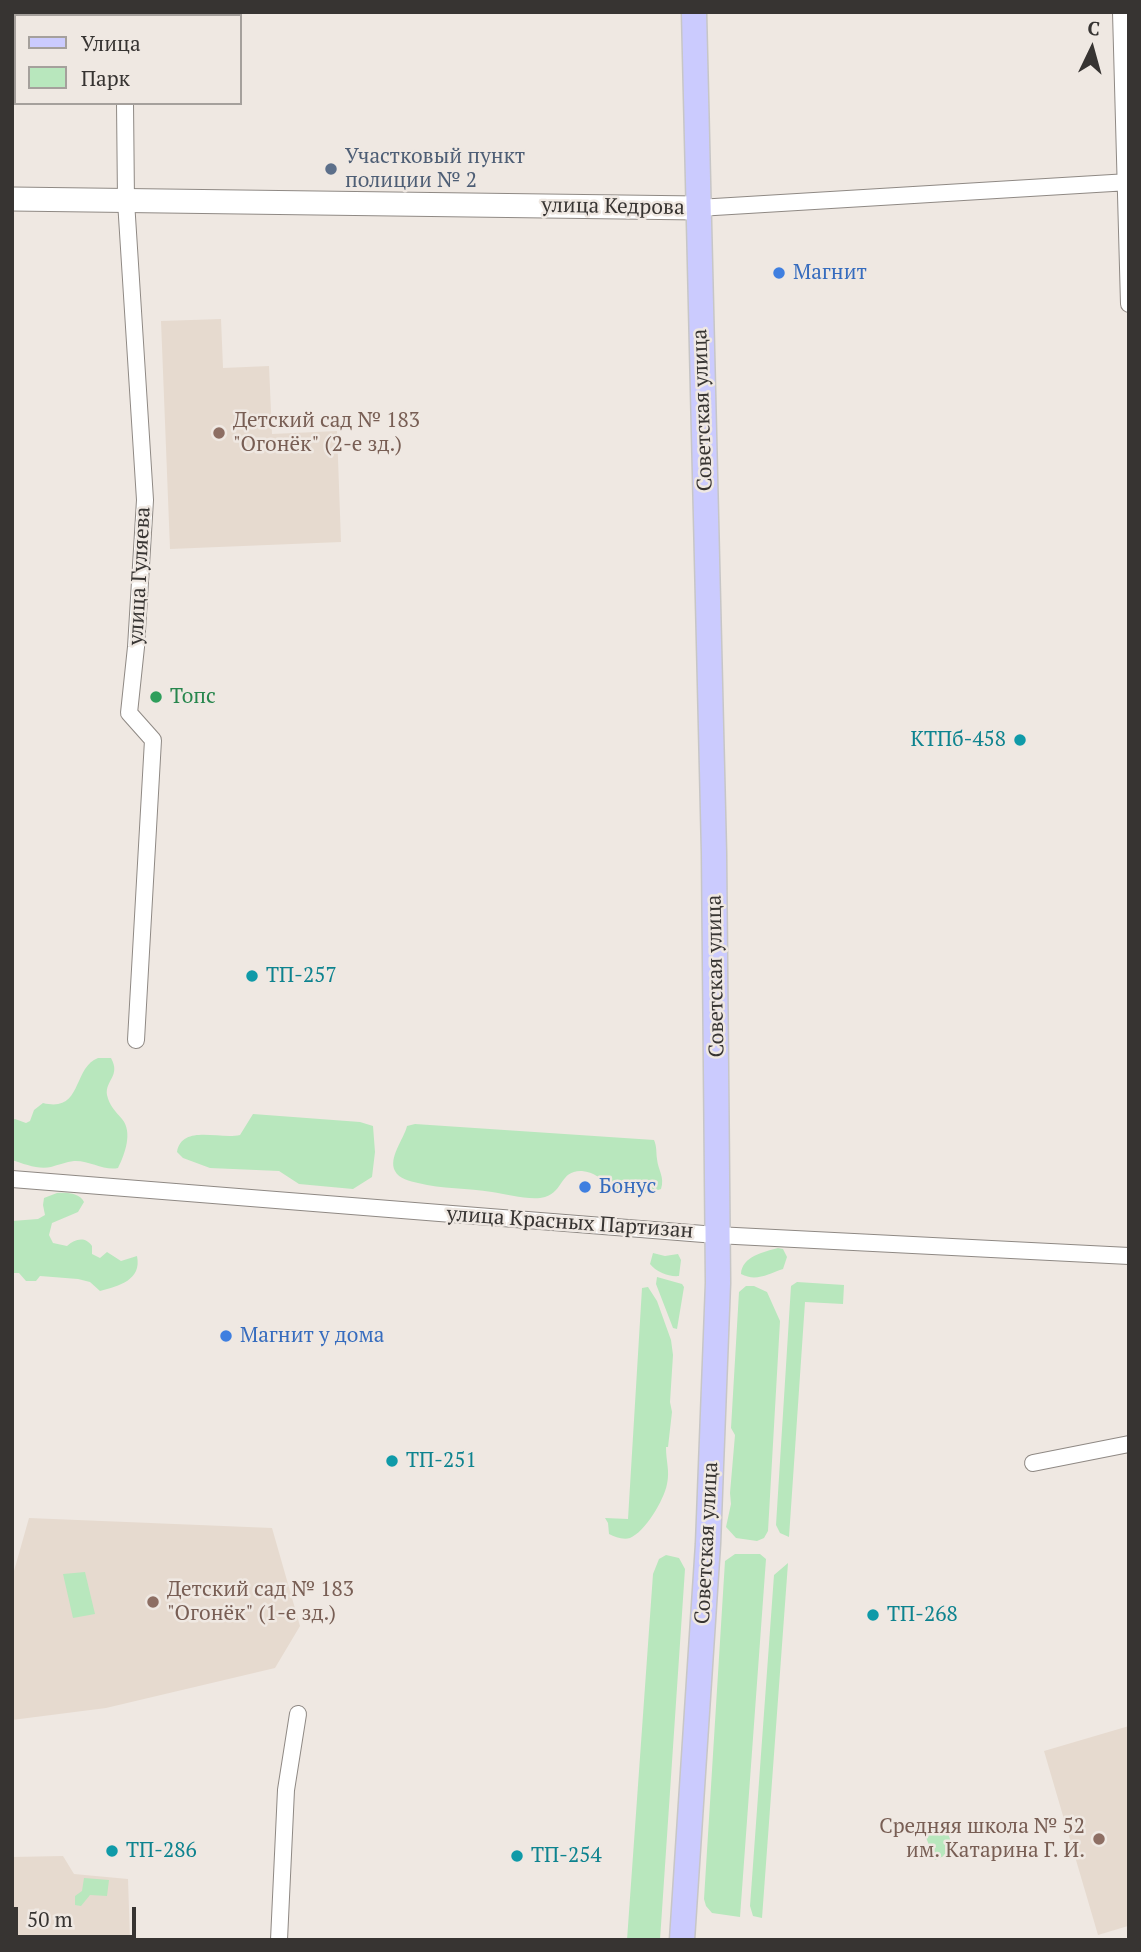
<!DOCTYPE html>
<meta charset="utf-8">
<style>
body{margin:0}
#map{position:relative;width:1141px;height:1952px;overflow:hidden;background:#efe8e2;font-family:"PT Serif",serif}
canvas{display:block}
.frame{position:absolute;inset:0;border:14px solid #373432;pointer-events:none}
.legend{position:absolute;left:14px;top:14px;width:228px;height:91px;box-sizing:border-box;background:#efe8e2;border:2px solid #a5a09c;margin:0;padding:9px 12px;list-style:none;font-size:21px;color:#373432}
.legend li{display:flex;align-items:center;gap:14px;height:35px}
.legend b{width:35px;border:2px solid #a5a09c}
.north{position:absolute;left:1057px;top:14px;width:70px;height:70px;-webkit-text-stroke:5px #efe8e2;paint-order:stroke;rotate:5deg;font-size:19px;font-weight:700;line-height:28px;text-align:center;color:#373432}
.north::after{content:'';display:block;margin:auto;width:24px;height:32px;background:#373432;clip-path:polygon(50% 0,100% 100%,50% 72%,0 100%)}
.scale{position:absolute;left:14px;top:1907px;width:122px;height:32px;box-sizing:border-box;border:4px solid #373432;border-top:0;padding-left:9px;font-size:21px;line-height:24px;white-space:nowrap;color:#373432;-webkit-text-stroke:5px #efe8e2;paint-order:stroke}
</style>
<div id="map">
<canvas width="1141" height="1952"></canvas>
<div class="frame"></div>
<ul class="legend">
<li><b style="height:9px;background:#cbcbfe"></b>Улица</li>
<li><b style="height:19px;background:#b8e7bd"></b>Парк</li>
</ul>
<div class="north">С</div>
<div class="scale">50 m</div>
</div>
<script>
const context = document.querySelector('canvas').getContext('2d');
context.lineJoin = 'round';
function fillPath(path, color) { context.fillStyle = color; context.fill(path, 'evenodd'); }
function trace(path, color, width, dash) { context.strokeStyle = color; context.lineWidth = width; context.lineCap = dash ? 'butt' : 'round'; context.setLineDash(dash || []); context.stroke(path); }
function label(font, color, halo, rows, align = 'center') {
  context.font = font + ' "PT Serif",serif'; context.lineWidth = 5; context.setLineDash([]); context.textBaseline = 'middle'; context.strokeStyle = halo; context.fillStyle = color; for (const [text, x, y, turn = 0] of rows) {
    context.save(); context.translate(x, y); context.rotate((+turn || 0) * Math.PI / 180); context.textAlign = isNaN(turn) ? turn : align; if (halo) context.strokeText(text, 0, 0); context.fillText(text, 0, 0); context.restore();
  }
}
const built = new Path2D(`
 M221,319L223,368L269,366L272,434L337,431L341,542L170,549L161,321Z
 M29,1518L272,1528L300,1626L275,1668L106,1708L12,1720V1578Z
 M1129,1726V1929L1128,1926L1098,1935L1044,1751Z
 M63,1856L74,1874L128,1879L130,1940H12V1857Z`);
const green = new Path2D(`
 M98,1058H111C121,1076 105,1080 107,1095C109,1105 116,1112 122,1119C133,1132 125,1154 118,1168C104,1171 89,1160 74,1161C66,1162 58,1165 51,1167C39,1170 24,1164 12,1160V1120L15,1119L26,1123L30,1121L34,1110L43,1103C83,1113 72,1068 98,1058Z
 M253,1114L360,1122L373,1126L375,1152L372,1177L353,1189L299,1184L279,1171L210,1168L183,1158L177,1152C182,1124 220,1140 240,1135Z
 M415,1124L654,1140C657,1147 656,1152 657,1159C658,1170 665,1177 661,1189C645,1195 625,1195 610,1185C601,1179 594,1172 582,1171C560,1170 564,1191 545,1197C531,1201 507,1194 492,1192C468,1188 442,1189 418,1183C410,1181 399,1179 395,1171C388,1158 404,1139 407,1126Z
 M57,1193C67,1192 80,1193 84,1202L78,1212L52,1223L49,1235L53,1243L67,1246C75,1239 85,1236 92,1246V1254L100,1258L107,1252L121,1261L137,1256C142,1280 119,1286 100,1291L90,1282L78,1279L40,1276L36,1281H26L19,1273H12V1221L38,1219L45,1215L43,1205L44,1198Z
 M778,1248L783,1249L787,1257L783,1269C768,1274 756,1282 741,1274C742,1256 764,1252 778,1248Z
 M653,1253L665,1256L678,1254L681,1260L679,1276C669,1277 656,1272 650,1264Z
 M657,1277L682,1284L684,1287L677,1329L673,1328L656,1284Z
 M797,1282L844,1285L843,1304L805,1302L789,1537L780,1533L776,1525L791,1286Z
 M746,1286H754L767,1292L780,1321L768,1531L764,1538L757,1541L736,1538L726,1527L731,1504L730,1493L735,1435L731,1428L739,1292Z
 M648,1287L657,1301L671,1340L673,1355L670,1402L672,1412L668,1447H666C666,1462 670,1471 667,1484C664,1500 645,1532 630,1538C623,1540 615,1537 609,1534L608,1523L605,1518L628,1519L642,1288Z
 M735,1554H760L766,1559L740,1917L712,1913L706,1906L704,1899L725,1561Z
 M666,1555L679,1558L685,1569L660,1940H627L653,1574L659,1559Z
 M788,1563L762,1918L753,1916L750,1906L774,1575Z
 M85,1572L95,1614L73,1618L63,1574Z
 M943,1822L955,1851L935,1860L923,1830Z
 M84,1878L109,1880L107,1896L90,1895L81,1906L75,1905V1896L82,1891Z`);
const street = new Path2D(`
 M1121,12L1129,304
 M127,16V12
 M125,103L126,201L145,500L136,647L129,713L153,740L136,1040
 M698,208L1129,182
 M12,1179L716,1235L1129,1256
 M1033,1463L1129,1444
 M279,1940L286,1790L298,1714`);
const secondary = new Path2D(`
 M12,199L698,208`);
const primary = new Path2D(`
 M682,1940L708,1544L718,1283L714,853L694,12`);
const markers = [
 [331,169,7,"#5c6f8a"],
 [779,273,7,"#3f7fe0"],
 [219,433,7,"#8d6e63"],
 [156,697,7,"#2e9e5b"],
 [1020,740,7,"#0f9aa8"],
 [252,976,7,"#0f9aa8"],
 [585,1187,7,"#3f7fe0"],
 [226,1336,7,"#3f7fe0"],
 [392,1461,7,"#0f9aa8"],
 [153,1602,7,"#8d6e63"],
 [873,1615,7,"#0f9aa8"],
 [1099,1839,7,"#8d6e63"],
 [112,1851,7,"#0f9aa8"],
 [517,1856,7,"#0f9aa8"]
];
const serviceNames = [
 ["Участковый пункт",345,157],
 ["полиции № 2",345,181]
];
const streetNames = [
 ["улица Кедрова",613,207,1],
 ["Советская улица",703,410,-92],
 ["улица Гуляева",140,576,-87],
 ["Советская улица",716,976,-91],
 ["улица Красных Партизан",570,1223,4],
 ["Советская улица",707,1543,-87]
];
const shopNames = [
 ["Магнит",793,273],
 ["Бонус",599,1187],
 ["Магнит у дома",240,1336]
];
const educationNames = [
 ["Детский сад № 183",233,421],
 ["\"Огонёк\" (2-е зд.)",233,445],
 ["Детский сад № 183",167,1590],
 ["\"Огонёк\" (1-е зд.)",167,1614],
 ["Средняя школа № 52",1085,1827,"right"],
 ["им. Катарина Г. И.",1085,1851,"right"]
];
const leisureNames = [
 ["Топс",170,697]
];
const cultureNames = [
 ["КТПб-458",1006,740,"right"],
 ["ТП-257",266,976],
 ["ТП-251",406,1461],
 ["ТП-268",887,1615],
 ["ТП-286",126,1851],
 ["ТП-254",531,1856]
];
fillPath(built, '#e6dacf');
fillPath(green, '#b8e7bd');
trace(street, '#8f8984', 18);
trace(secondary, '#8f8984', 25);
trace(primary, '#c7c6c6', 27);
trace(street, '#fff', 16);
trace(secondary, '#fff', 23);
trace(primary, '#cbcbfe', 24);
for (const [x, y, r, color] of markers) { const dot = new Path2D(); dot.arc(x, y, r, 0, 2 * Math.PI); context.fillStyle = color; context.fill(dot); trace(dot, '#efe8e2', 2.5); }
label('21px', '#4e5e75', '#efe8e2', serviceNames, 'left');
label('21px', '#373432', '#efe8e2', streetNames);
label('21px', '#366cbe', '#efe8e2', shopNames, 'left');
label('21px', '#785e54', '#efe8e2', educationNames, 'left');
label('21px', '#27864d', '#efe8e2', leisureNames, 'left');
label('21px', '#0d838f', '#efe8e2', cultureNames, 'left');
</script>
